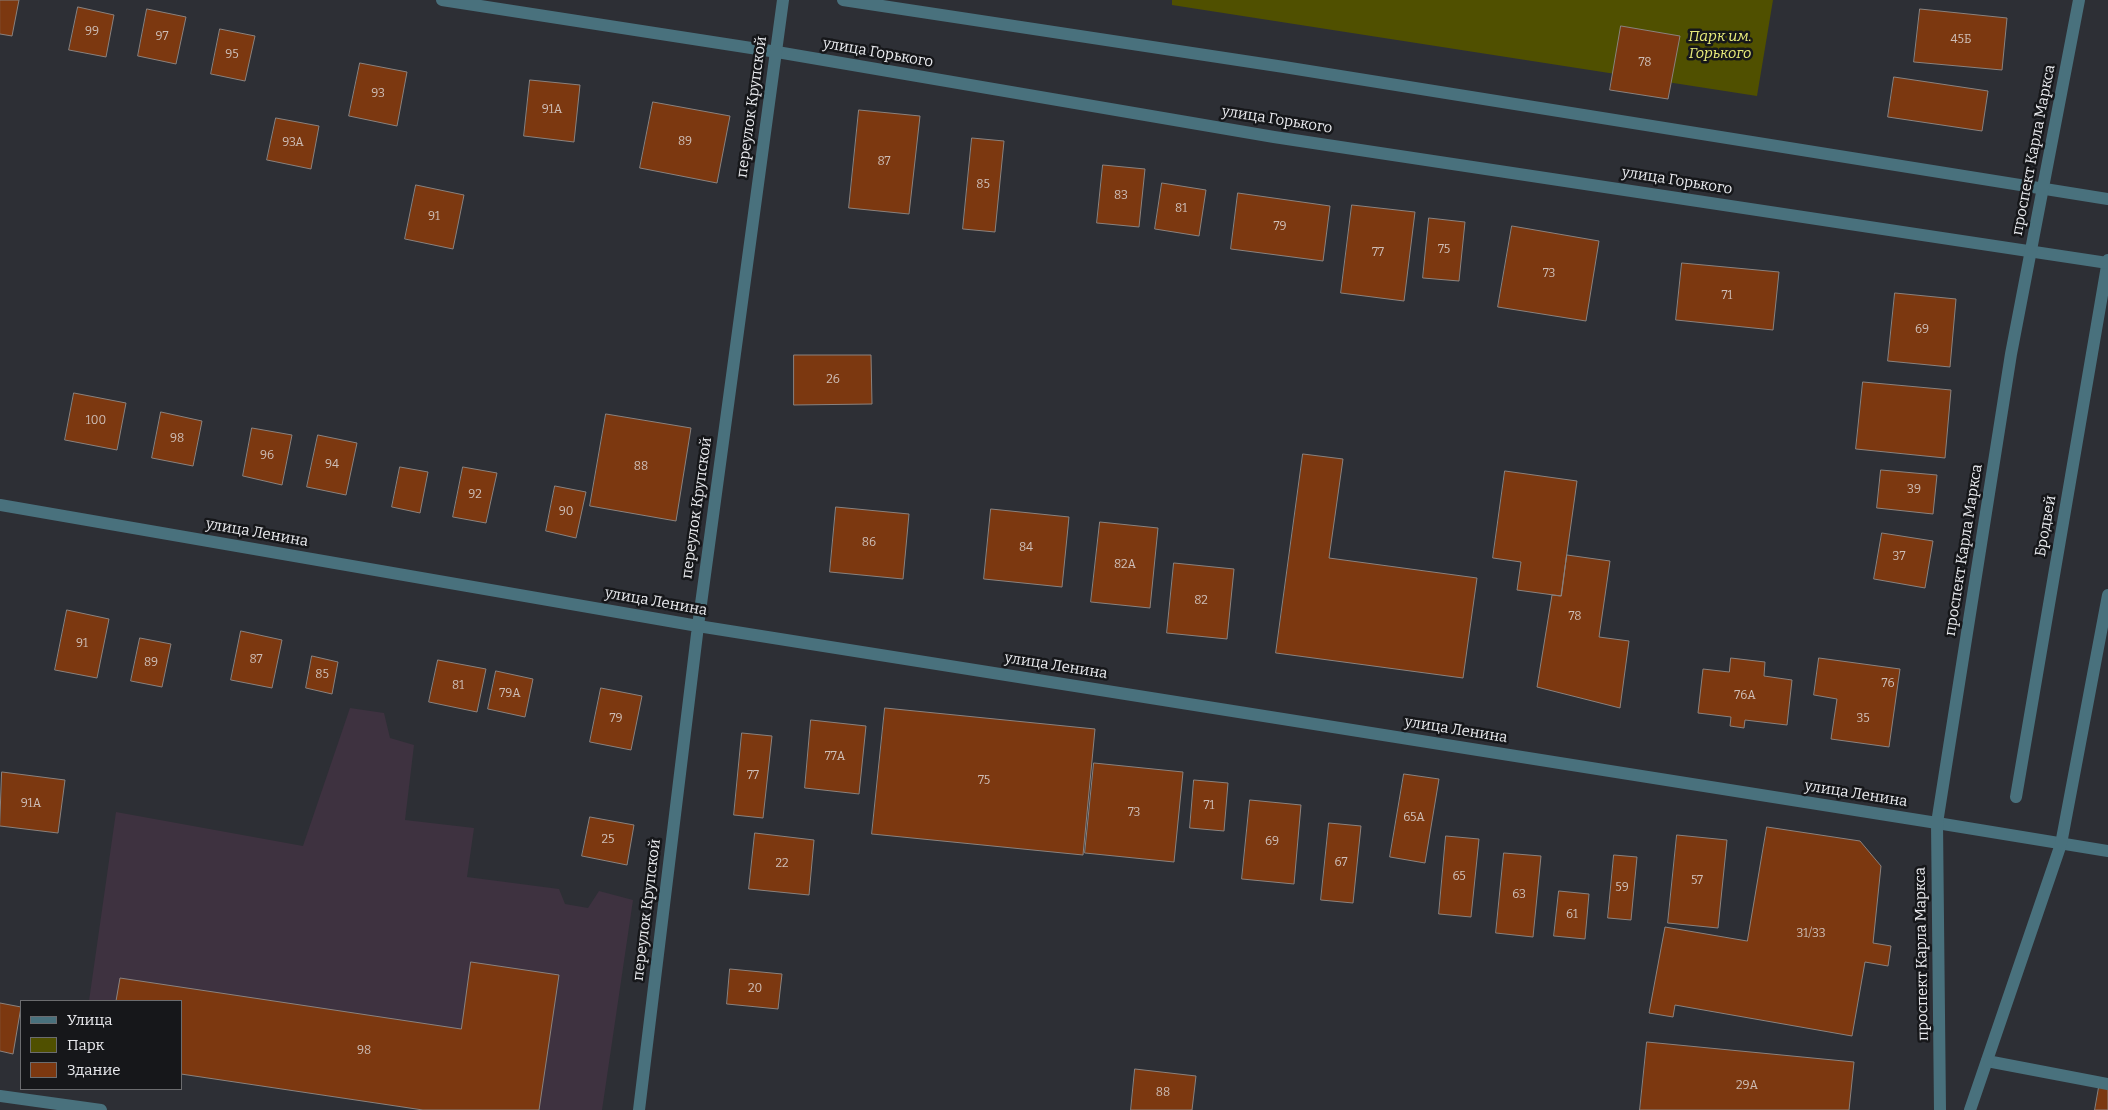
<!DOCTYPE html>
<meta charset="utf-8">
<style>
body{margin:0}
#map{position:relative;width:2108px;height:1110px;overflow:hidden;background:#2d2f35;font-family:Bitter,serif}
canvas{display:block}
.legend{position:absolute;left:20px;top:1000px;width:162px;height:90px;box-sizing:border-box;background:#16171a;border:1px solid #6b6c6f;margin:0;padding:6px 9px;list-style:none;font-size:15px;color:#eaebef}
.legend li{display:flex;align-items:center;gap:10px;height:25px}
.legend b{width:25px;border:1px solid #6b6c6f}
</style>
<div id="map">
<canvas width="2108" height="1110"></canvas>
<ul class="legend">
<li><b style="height:6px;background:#49717d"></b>Улица</li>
<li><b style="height:14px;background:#505000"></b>Парк</li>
<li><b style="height:14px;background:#7c3810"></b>Здание</li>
</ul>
</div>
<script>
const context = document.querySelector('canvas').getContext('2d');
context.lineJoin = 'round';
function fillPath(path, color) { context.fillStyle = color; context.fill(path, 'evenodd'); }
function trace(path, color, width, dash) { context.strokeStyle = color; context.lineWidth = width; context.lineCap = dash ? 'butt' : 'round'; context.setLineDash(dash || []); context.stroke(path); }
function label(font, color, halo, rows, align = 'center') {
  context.font = font + ' Bitter,serif'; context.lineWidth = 5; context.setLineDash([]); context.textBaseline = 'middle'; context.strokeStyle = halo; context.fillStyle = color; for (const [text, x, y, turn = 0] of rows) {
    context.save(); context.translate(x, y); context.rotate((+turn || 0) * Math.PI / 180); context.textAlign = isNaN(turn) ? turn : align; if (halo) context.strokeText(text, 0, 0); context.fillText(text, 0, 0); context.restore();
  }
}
const education = new Path2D(`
 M350,708L384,713L390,738L414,745L405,820L474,828L467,877L559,889L565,904L588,908L599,891L633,900L602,1110H527L181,1001H89L116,812L303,846Z`);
const green = new Path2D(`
 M1172,0H1773L1757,96L1172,5Z`);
const building = new Path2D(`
 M0,0H19L12,36L0,34Z
 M78,7L114,15L106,57L69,50Z
 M147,9L186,17L176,64L138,56Z
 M1920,9L2007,18L2002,70L1914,62Z
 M1621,26L1680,36L1668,99L1610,90Z
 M220,29L255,36L245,81L211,74Z
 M360,63L407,72L397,126L349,116Z
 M1894,77L1988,91L1982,131L1888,117Z
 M530,80L580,85L574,142L524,136Z
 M653,102L730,116L717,183L640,168Z
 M859,110L920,116L909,214L849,208Z
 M276,118L319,126L311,169L267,160Z
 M972,138L1004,141L995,232L963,229Z
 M1103,165L1145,169L1139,227L1097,223Z
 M1162,183L1206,190L1199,236L1155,229Z
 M416,185L464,195L453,249L405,239Z
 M1238,193L1330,206L1323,261L1231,249Z
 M1352,205L1415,212L1404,301L1341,293Z
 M1429,218L1465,222L1459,281L1423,278Z
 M1512,226L1599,241L1586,321L1498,307Z
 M1682,263L1779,272L1773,330L1676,320Z
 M1895,293L1956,299L1950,367L1888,361Z
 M794,355H871L872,404L794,405Z
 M1863,382L1951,390L1945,458L1856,449Z
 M74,393L126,403L117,450L65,440Z
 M161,412L202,421L193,466L152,458Z
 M606,414L691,428L676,521L590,506Z
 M252,428L292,435L282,485L243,476Z
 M318,435L357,443L346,495L307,487Z
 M1303,454L1343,459L1329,558L1477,578L1463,678L1276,653Z
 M400,467L428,472L420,513L392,507Z
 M463,467L497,473L486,523L453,517Z
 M1881,470L1937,475L1933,514L1877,508Z
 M1505,471L1577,481L1561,596L1517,590L1521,562L1493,558Z
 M555,486L586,492L576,538L546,531Z
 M836,507L909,514L903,579L830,572Z
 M991,509L1069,517L1062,587L984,579Z
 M1100,522L1158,528L1150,608L1091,602Z
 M1882,533L1933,541L1925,588L1874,579Z
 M1567,555L1610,561L1599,637L1629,641L1620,708L1537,687L1552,595L1561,596Z
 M1174,563L1234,569L1227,639L1167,633Z
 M67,610L109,619L97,678L55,670Z
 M241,631L282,640L272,688L231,680Z
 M140,638L171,644L162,687L131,681Z
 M312,656L338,662L332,694L306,688Z
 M1731,658L1765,662L1764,676L1792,680L1787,725L1745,720L1744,728L1730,726L1731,717L1698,713L1703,669L1729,672Z
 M1819,658L1900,669L1889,747L1831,739L1837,699L1814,695Z
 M438,660L486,669L477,712L429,702Z
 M496,671L533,679L525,717L488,709Z
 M601,688L642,696L631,750L590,742Z
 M885,708L1095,729L1083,855L872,834Z
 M811,720L866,726L859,794L805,788Z
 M742,733L772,736L763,818L734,815Z
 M1094,763L1183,772L1174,862L1085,853Z
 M2,772L65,780L58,833L0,826Z
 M1404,774L1439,779L1425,863L1390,857Z
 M1194,780L1228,783L1224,831L1190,828Z
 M1250,800L1301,805L1294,884L1242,879Z
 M590,817L634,825L627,865L582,856Z
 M1329,823L1361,826L1353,903L1321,900Z
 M1767,827L1860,841L1881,866L1873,943L1891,946L1888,966L1865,962L1852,1036L1675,1005L1673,1017L1649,1013L1665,927L1747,941Z
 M755,833L814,840L809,895L749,889Z
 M1677,835L1727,840L1718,928L1668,923Z
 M1446,836L1479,839L1471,917L1439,914Z
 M1504,853L1541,856L1533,937L1496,933Z
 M1614,855L1637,857L1631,920L1608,918Z
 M1559,891L1589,894L1585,939L1554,936Z
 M471,962L559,975L539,1110H423L181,1074V1001H116L120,978L461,1029Z
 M730,969L782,974L778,1009L727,1004Z
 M0,1003L21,1007L13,1054L0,1051Z
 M1647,1042L1854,1062L1849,1110H1640Z
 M1135,1069L1196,1076L1192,1110H1131Z
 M2099,1087L2108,1089V1110H2095Z`);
const service = new Path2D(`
 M1987,1061L2108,1084`);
const pedestrian = new Path2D(`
 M2016,797L2108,260`);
const minor = new Path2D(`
 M442,0L777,52L1274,137L2108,263
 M843,0L1284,67L2108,199
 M1937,823L2108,851
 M0,1096L101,1110`);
const tertiary = new Path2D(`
 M0,505L698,626L1937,823
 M639,1110L698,626L783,0
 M1940,1110L1937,823L2011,354L2079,0
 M1970,1110L2061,844L2108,595`);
const numberNames = [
 ["99",92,32],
 ["97",162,37],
 ["45Б",1961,40],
 ["95",232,55],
 ["78",1645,63],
 ["93",378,94],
 ["91А",552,110],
 ["89",685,142],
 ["93А",293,143],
 ["87",884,162],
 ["85",983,185],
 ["83",1121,196],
 ["81",1181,209],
 ["91",434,217],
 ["79",1280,227],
 ["75",1444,250],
 ["77",1378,253],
 ["73",1549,274],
 ["71",1727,296],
 ["69",1922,330],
 ["26",833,380],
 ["100",96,421],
 ["98",177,439],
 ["96",267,456],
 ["94",332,465],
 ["88",641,467],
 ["39",1914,490],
 ["92",475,495],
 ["90",566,512],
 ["86",869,543],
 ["84",1026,548],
 ["37",1899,557],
 ["82А",1125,565],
 ["82",1201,601],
 ["78",1575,617],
 ["91",82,644],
 ["87",256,660],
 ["89",151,663],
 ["85",322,675],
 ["76",1888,684],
 ["81",458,686],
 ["79А",510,694],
 ["76А",1745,696],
 ["79",616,719],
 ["35",1863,719],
 ["77А",835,757],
 ["77",753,776],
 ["75",984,781],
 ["91А",31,804],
 ["71",1209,806],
 ["73",1134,813],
 ["65А",1414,818],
 ["25",608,840],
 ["69",1272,842],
 ["67",1341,863],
 ["22",782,864],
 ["65",1459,877],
 ["57",1697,881],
 ["59",1622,888],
 ["63",1519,895],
 ["61",1572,915],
 ["31/33",1811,934],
 ["20",755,989],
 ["98",364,1051],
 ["29А",1747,1086],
 ["88",1163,1093]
];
const parkNames = [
 ["Парк им.",1720,37],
 ["Горького",1720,54]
];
const streetNames = [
 ["улица Горького",878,53,10],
 ["переулок Крупской",752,107,-82],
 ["улица Горького",1277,120,9],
 ["проспект Карла Маркса",2034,150,-79],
 ["улица Горького",1677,181,9],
 ["переулок Крупской",697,508,-82],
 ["Бродвей",2046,526,-80],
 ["улица Ленина",257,533,10],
 ["проспект Карла Маркса",1964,550,-81],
 ["улица Ленина",656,602,10],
 ["улица Ленина",1056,666,9],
 ["улица Ленина",1456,730,9],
 ["улица Ленина",1856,794,9],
 ["переулок Крупской",647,910,-83],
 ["проспект Карла Маркса",1922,954,-91]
];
fillPath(education, '#3e3240');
fillPath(green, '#505000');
fillPath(building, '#7c3810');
trace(building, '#8a827e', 1);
trace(service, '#49717d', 12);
trace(pedestrian, '#49717d', 12);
trace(minor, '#49717d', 12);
trace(tertiary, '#49717d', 12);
label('12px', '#cebeb7', null, numberNames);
label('italic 15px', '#e9ec7b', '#16171a', parkNames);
label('15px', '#eaebef', '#16171a', streetNames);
</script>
